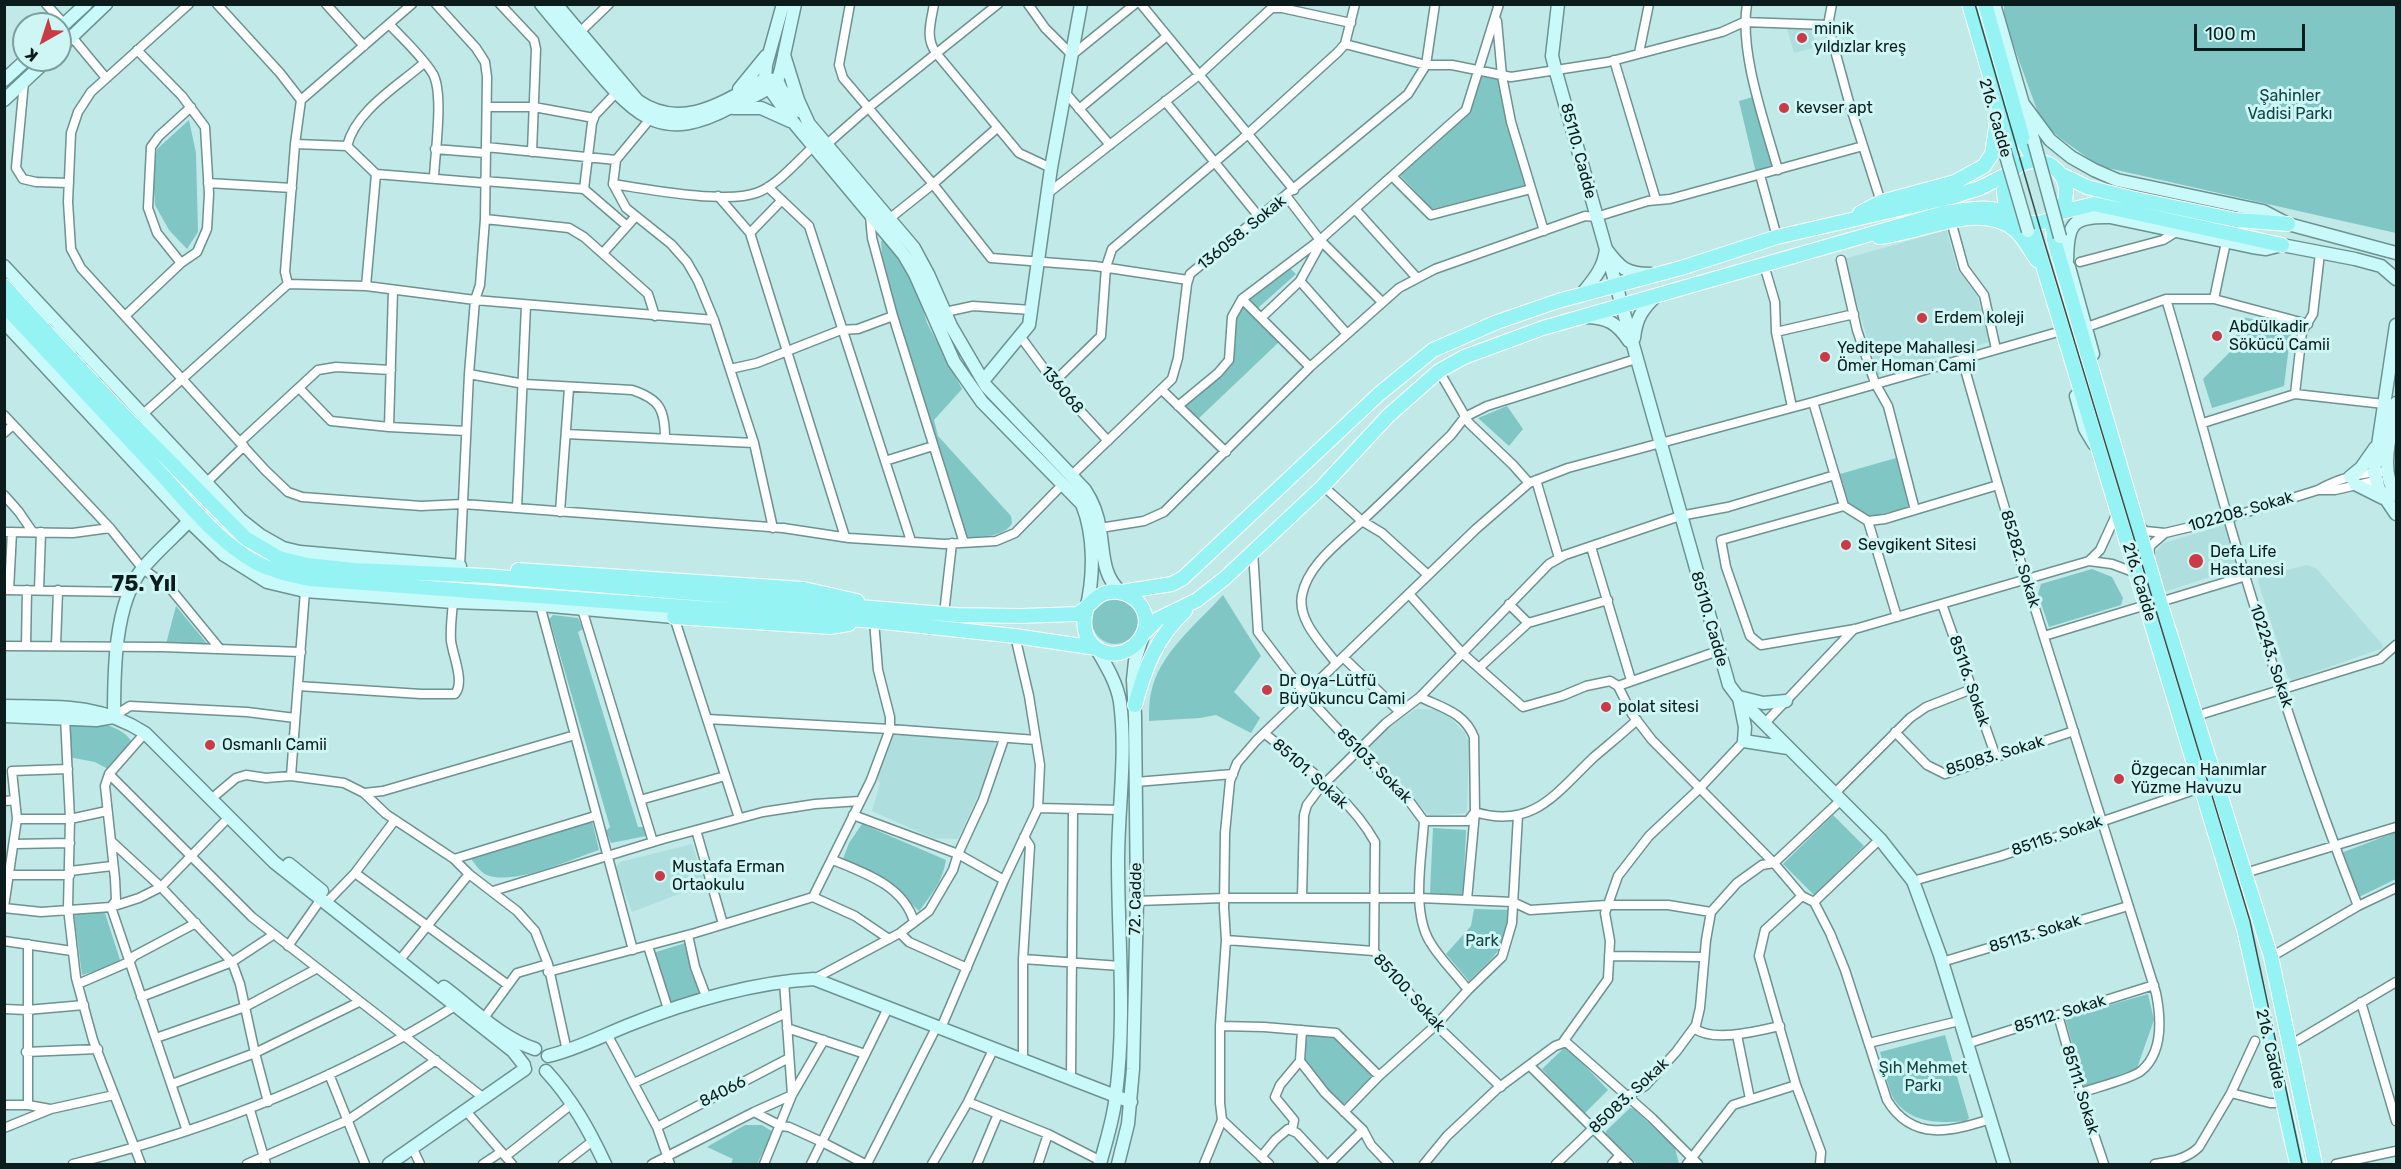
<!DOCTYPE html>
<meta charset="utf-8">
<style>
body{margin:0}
#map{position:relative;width:2401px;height:1169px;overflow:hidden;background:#c1e9e8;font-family:Rubik,sans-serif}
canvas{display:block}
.frame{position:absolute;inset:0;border:6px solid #0c1b1b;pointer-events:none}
.north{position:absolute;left:12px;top:12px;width:60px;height:60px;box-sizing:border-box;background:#cef6f5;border:2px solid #809e9e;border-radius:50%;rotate:219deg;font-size:16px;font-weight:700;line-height:24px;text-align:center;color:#0c1b1b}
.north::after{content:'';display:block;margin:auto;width:21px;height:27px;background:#ca3a47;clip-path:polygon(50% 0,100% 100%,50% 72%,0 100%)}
.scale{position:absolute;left:2194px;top:24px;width:111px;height:27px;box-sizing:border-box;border:3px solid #0c1b1b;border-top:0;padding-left:8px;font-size:18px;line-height:21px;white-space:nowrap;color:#0c1b1b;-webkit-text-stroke:4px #cef6f5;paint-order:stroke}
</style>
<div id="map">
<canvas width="2401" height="1169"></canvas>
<div class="frame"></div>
<div class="north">K</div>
<div class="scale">100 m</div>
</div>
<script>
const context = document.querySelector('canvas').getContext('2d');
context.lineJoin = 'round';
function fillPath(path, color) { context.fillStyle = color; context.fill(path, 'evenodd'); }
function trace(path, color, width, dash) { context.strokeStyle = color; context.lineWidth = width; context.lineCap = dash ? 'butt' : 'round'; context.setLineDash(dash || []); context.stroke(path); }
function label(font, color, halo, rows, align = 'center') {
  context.font = font + ' Rubik,sans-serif'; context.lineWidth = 6; context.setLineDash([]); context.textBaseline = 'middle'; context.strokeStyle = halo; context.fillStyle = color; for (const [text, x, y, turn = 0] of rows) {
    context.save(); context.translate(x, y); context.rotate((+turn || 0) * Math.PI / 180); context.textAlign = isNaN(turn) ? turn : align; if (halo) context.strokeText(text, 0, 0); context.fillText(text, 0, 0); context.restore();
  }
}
const built = new Path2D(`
 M1811,28L1816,47L1794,53L1787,29Z
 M1947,230L1957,269L1977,295L1989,342L1878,375L1844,259Z
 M2227,524L2240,567L2164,592L2153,554L2164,543Z
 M2307,565L2317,569L2382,644L2383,648L2292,680L2288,677L2258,581L2260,577Z
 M1416,709L1443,710L1465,733L1469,742L1467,813L1430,816L1365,752L1376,736Z
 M893,733L990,740L995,744V759L958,839L933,838L872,811L880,784L876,775Z
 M692,844L705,884L632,912L615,868L620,862Z`);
const green = new Path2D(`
 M2004,4L2396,5V233L2099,166L2060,138L2041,121L2004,19Z
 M1480,75L1499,79L1527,185L1432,209L1399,174L1468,113Z
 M1756,96L1775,168L1756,173L1739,101Z
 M189,120L196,153L198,232L187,249L169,230L155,205L153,173L157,149Z
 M886,240L899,257L919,296L927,323L962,389L934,420L938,436L1011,516L1012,523C1005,537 981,537 967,537L915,379L883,265L881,241Z
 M1287,265L1296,274L1258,308L1248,297Z
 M1243,304L1279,342L1197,420L1183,406L1232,359L1235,318Z
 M2241,317L2288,325L2291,330L2284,386L2212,408L2203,379L2232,350Z
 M1507,406L1523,429L1509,446L1478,418Z
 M1896,458L1909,507L1870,517L1847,503L1840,474Z
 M2092,569L2112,577L2123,598L2121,605L2049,627L2038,594L2041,584Z
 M1223,595L1261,656L1234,692L1260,718L1251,733L1216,715L1200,718L1149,721C1149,712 1149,701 1151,693C1159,653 1197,624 1223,595Z
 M1092 621a23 23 0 1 1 46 0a23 23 0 1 1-46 0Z
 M176,606L209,646L166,644Z
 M553,615L578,618L583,629L578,632L638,827H644L646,836L611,843L606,831L610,827L551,624H545Z
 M95,722C109,725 126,730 133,744L108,769L95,762L69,757L68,723Z
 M1833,815L1864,846L1814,895L1783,864Z
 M592,821L599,850C572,859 514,886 487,875C480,872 476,865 471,859Z
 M862,824L946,860C943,881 931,895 919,911L887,879L843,859L849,843Z
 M1433,828L1466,830L1463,895L1430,893Z
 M2396,832V879L2359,897L2341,853Z
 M1474,909L1508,910C1509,948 1494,956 1469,981L1446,954L1471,926Z
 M104,910L121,963L82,975L74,914Z
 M685,943L700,995L673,1002L668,1000L653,953Z
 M2148,994L2154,1020L2137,1068L2085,1088L2065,1018Z
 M1309,1035H1333L1371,1074L1372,1076L1342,1106L1305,1070L1301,1048Z
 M1945,1035L1969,1118L1966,1121C1941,1123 1913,1124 1896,1102C1888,1092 1884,1064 1880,1052Z
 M1566,1046L1608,1090L1584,1114L1542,1069Z
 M1630,1108L1634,1109L1675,1148L1679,1164H1637L1606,1134V1131Z
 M745,1125H762L773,1132L757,1164H731L733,1159L707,1147Z`);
const street = new Path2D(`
 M46,4L64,24
 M189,4L91,92L78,112L71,133L68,202L71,249L81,268L265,470L288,492L302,497L421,506L463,504L783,528L849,538L944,544L996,541L1015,533L1062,485
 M217,4L280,73L301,100
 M326,4L364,46
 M436,4L476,48L485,62L487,77L485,219L480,285L475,300L469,374L460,566
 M500,4L534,40L536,49L532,152
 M850,4L839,65L843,78L933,184L991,258L1095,266L1188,280
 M934,4C931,22 925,38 936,53L1019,153L1051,168
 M1028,4L1045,28L1072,55L1135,4
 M1141,4L1294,190
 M1747,4C1739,53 1765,123 1778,170
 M1832,4L1828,25L1849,102L1881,202
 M1274,8H1282L1351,23
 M1497,21L1502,76L1511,122L1544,231
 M389,24C404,40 422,56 433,74C444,94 435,153 434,177
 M580,32L609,4
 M72,37L106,78
 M1345,44L1426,65H1452L1511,77L1608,62L1722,32L1744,22L1828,25
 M1639,53L1649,4
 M1614,60L1656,200
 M24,82L16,168L23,179L36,182L69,183
 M1065,92L1110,145
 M1165,101L1260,218
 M487,107H534L594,118
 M1079,109L1167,36
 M650,119L616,160L613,184L626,208L671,244L687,262L698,281L714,320L754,443L773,528
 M295,144L347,146L376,174L366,286
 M826,145L868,108L998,4
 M347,146C356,110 398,86 424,63
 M486,147L616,160
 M435,149L485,153
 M376,174L485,183
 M1760,175L1777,237
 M1392,176L1431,215L1531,189
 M484,181L584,189L627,226
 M208,183L292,188
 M613,184C646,189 726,204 756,193C777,186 796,162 813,147
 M768,187L809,226L911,541
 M584,189L592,123L595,115L616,93
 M1047,194L1199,75L1276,4
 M718,196L750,233L845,537
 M1287,197L1320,240L1382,302
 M1355,209L1417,278
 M870,216L872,238L893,316L964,543
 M485,219L569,228L584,237L648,294L655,316
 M889,219L933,184L997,128
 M1951,221L1964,268L1984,295L1996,349
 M750,233L782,200
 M603,253L636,216
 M1841,260L1857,330L1875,383L1888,406L1915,510
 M2080,262L2163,240L2176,232
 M181,263L157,233L148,208L151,147L159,136L191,107
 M1764,265L1775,302L1776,332L1792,407
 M1300,281L1347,334
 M288,284L285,272L295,144L301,100L412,4
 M1242,299L1310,367
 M2166,299C2188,372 2207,445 2228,518C2266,649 2308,779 2358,906
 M2214,299L2226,242
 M945,312L973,306L1031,310
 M125,316L181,263L197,252L207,229L209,194L205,127L182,96L137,50
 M1261,318L1300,281L1322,241
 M2087,327L2166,299H2214L2308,324
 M1776,332L1854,314
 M2058,332L1813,402L1844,506L1868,521L1885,519L1998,485L2026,580L2156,993C2161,1018 2164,1052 2141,1071C2131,1079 2094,1088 2080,1093
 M1020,336L1054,382L1108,441
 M1962,359L1998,485
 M730,369L757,363L841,330L858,329L893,316
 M1439,371L1469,423L1513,465L1529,483
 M469,374L524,384L632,390C660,399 665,410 665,438
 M1054,382L1101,336L1106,267L1112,249L1241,140L1338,52L1345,44L1355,4
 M299,388L331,421L389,427L466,431
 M1162,390L1226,452
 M2295,394L2302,332L2313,314L2320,253
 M1178,406L1218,373L1229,360L1232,317L1242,299L1320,240L1466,110L1499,4
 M4,415L110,528L143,569L170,588L220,649
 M142,415L288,284L366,286L475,300L714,320
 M2203,423L2295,394L2384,404
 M389,427L393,290
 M4,433L13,425
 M566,434L754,443
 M240,442L318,370L336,367L391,370
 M885,461L933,446
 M1072,475L1172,379L1178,358L1187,284L1190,274L1408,94L1426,65L1435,4
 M1536,480L1559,558
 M206,483L244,446
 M1323,486L1362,521L1382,533L1428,575
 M2318,490H2335L2379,480
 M4,495L19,512L32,531
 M1844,506L1721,540L1726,567L1750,636L1761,645L1855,629L2089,561
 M517,508L526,305
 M560,512L569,388
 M2117,513L2100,550L2089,561L2112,564L2136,573
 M1868,521L1897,617
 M2138,524L2145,531L2165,533L2228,518L2318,490C2339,478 2363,472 2388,472
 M1100,528L1144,521L1164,512L1310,367L1399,288L1435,269L1585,216L1596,217L1648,201L1670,199L1863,146
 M4,532L73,533L110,528
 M1591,547L1631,680
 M1253,551L1258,632L1305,694L1358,751L1407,798L1424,821C1422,856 1411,911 1430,942C1440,959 1456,974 1468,990
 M2149,556L2150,546L2165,533
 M4,590L129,592
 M9,590L12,532
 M39,590L41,532
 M1409,594L1462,653L1523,707L1562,696L1586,686L1610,681L1618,686L1718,651
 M2160,602L2246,576
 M1509,604L1528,623
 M1942,604L1996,757
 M540,605L633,950
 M582,609L653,842
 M944,614L952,543
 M674,617L739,818
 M2044,636L2146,605
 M4,646L162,647L301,652
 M26,646L27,590
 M56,646L58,590
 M1343,657L1400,712
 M1336,663C1323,645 1297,621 1302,595C1308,564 1340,542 1362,521C1392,493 1421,464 1451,435L1465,417L1487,406L1636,359
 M1479,668L1528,623L1608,600
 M298,686L421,694H455C465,682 453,656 451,641C450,629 452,615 453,602
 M1618,686L1632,714L1652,740L1774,863L1802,896L1814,902L1830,933L1845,970L1887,1100C1913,1143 1952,1131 1991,1119
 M1420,697C1442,708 1464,712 1474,737L1475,812L1468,821H1424
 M114,716L130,706L247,712L295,718
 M2196,716L2380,659L2396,645
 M65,717L70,819L68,908L76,978L93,1040L141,1164
 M707,719L890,729L1036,740
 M1765,723L1854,629
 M1895,732L1927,765L1945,774L2074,731
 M145,733L109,774L105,786L115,879L116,900L111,907L187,1131
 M1264,733C1303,765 1350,797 1375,842L1374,951
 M109,774L252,917L485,1099
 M291,776L305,591
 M1136,782L1233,774
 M364,793L383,791L575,735
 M1835,793L1910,718L1926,707L1972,689
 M217,794L236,778L246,775L266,778L291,776L344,783L364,793L386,814L454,859L469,874L517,911L535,931L548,964L567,1051
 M640,800L725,776
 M4,801L15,800
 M1038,808L1120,810
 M853,815L958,854L1004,880
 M17,819H70L107,811
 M395,820L355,873L508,985
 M696,830L723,924
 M111,841L161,887L232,962L240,984L255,1053L268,1102
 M14,844L70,843
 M454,859L595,816
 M833,860C865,873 904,886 914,922
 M70,871L112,866
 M2245,873L2396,827
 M10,875H70
 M1913,881L2001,856L2200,788
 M493,891L663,839L763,812L815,804L860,801
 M1802,896L1765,930L1759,956L1796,1085L1821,1152L1820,1164
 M813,897L855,916L889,939
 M1302,898L1304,815L1307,805L1319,789L1386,723L1420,697L1549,564L1565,555L1680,516L1728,507L1835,475
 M1467,900L1475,812C1533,830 1557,792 1594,757C1608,745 1623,733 1637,720
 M1137,901L1224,898H1420L1513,902L1530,910L1607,905H1668L1711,912
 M1814,902L1880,839
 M326,903L355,873
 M4,907L17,819L12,771L68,769
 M4,908L41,912L111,907L139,898L161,887L229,817
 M900,933L909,942L967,968
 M688,935L695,967L707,999
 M1226,940L1374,951L1436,1025L1501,1087
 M4,941L72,951
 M288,946L321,899
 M648,946L669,1012
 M403,956L469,874
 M1609,956L1704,957
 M2271,957L2358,906L2396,888
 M1023,959L1120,966
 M1942,962L2128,906
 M548,972L695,933L813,897L871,780L890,729V717L878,670L874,621
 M814,979L900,933L929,911L953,870L958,854L983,800L1004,739
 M784,981L792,1095
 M78,984L129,962L134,956L196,923
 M141,997L232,962L273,935
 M2361,1002L2396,1121
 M4,1009L27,1010L84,1005
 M2058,1015L2080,1093L2104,1164
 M484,1018L517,973L548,964
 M1220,1026L1264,1027L1336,1033L1379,1076
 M787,1028L865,1054
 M941,1028L1004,880L1038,808L1040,765L1029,696L1015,636
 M1694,1028C1713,1043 1758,1031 1780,1026
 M1302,1030L1300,1061L1325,1093L1363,1130L1371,1145L1389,1164
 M607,1034L657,1127L670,1164
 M1737,1035L1750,1099
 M156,1038L245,1007L316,969
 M1563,1042L1608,979L1610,941L1605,913L1618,876L1649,836L1699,789L1744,741
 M1869,1043L1959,1021
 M1966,1044L2154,985
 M2290,1045L2396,982
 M26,1052L98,1049
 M1023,1061V959L1030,846L1024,837
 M1530,1066L1629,1164
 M329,1074L365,1164
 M1071,1080L1073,809
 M634,1083L786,1013
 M172,1084L255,1053L359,1002
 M2231,1093L2255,1041
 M968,1102L1048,1134L1101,1161
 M4,1105H28L50,1109
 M28,1105V944
 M250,1110L266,1164
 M466,1111L512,1164
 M754,1112L792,1095
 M1344,1112L1379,1076L1436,1025L1468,990L1502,957L1512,923L1518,815
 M1222,1120L1269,1164
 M657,1127L789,1058
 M4,1128L51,1109L114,1095
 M1292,1130L1294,1120L1275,1097L1280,1085L1300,1061
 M413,1149L420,1164
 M506,1156L573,1103
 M1261,1157L1275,1140L1288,1129L1297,1133L1326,1164
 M73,1164C208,1130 336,1081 455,1006
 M247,1164L348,1120L436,1060
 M483,1164L501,1152
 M563,1164L594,1140
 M652,1164L754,1112L781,1126L789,1127L822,1142L865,1164
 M764,1164L792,1095L824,1040
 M811,1164L888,1008
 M867,1164L937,1026
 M932,1164L968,1102L993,1050
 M977,1164L998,1114
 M1038,1164L1048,1134
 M1204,1164L1222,1120L1220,1103V1026L1226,940L1224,908L1225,833L1230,781L1237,763L1256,741L1476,529L1529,483L1568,468L1813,402
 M1329,1164L1363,1130
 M1424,1164L1447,1136L1497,1089L1555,1046L1566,1042L1652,1118L1698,1164
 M1556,1164L1626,1097L1645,1086L1676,1052L1696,1025L1700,1008L1706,940L1711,912L1737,883L1762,865L1774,863L1842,799
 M1612,1164L1620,1155
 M1687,1164L1733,1105L1796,1085
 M2155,1164C2172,1161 2187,1159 2199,1147L2231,1093L2270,1103H2282
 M2336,1164L2396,1151`);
const secondary = new Path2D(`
 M541,4C559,26 577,47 595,68C638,119 664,143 731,107C743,101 772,90 778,78C781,72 782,63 784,56
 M556,4L638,101C682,132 725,101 765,79L773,80
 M783,4L766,65L765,79L769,88L794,123L904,255L915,274L954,362L982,402L1082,504C1095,536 1094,577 1086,610
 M795,4L784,55L798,100L809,124L914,248L928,274L951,326L986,386L1085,490C1093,502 1098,516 1100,530C1104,553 1102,576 1121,592
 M1558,4L1552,56L1556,72L1729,685L1738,697L1880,839L1913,881L1940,955L2004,1164
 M1994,4L2034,142
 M60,28L86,4
 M60,48L106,4
 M4,80L26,60
 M777,80L781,89L799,111
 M739,89L766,56
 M4,100L47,60
 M2024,105L2050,140L2071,157L2094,170L2117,180L2263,211L2288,224L2396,253
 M733,108H761L790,121
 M2067,261C2068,224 2071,216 2110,217L2252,247L2266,249L2282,245L2355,259L2381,266L2396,279
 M4,266L241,520L260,535L283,548L300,552L460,566
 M2069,267L2093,354
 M1582,294C1594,279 1604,268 1606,249C1620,268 1626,274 1651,274
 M1587,317C1608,318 1617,323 1629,341
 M4,322L189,521L224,555L267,582L305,591L453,602L540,605L674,617
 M2396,325L2374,472L2379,489L2396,514
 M1634,338C1636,319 1642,309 1656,296
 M983,381L1029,325L1051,168L1081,4
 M2076,396L2085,429L2094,444
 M2396,403C2392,432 2378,469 2396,495
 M2350,477L2361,468L2375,448
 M2355,484L2383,498
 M1096,648C1106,665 1117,683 1120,702C1127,755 1118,808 1118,861C1118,939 1126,1017 1116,1094C1114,1118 1106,1141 1100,1164
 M1739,697L1763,703L1786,701
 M1739,698L1745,727L1744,741L1788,748
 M4,706C58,707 98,703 145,733L274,862L513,1051L524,1065
 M4,716L96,720L113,717
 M114,716C114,673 114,603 143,568C157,551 174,537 189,521
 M289,864L322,891
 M444,987C472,1008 501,1038 535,1049
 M548,1056C578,1049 605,1034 634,1023C689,1001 756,982 814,979L1131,1102
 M546,1071C572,1099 589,1130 605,1164
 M389,1164L525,1069
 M1118,1164L1128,1124L1133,1069L1137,901L1135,716L1133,680L1135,661L1143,635`);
const primary = new Path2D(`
 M1969,4L2010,145L2012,170
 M1985,4L2024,143L2033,158L2042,162
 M2004 192a31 31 0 1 1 62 0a31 31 0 1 1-62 0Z
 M2060,174L2087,187L2131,198L2236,220L2288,224
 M1860,213L1881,202L1955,182L1984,166L1992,154L1997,121
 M2058,213L2094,204L2282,245
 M2052,218L2054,240L2160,602L2271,957L2315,1164
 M2030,223L2244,929L2297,1164
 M1879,237C1919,234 1980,200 2015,230C2024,238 2030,250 2037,260
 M4,286L113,404L245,538L279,558L307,565L355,570L487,576L957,615L1020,616L1077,614C1090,608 1095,593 1111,592C1121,591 1130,595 1137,601C1165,630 1120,673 1092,644C1083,634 1083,622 1086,610
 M4,305C54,359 104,413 154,466C186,500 216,541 257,563C274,572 291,575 309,579L874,621L1015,636L1096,648
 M518,570L804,589L857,601
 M1121,592L1172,584L1183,578L1379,394L1433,350L1497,322L1558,301L1681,268L1777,237L1951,197L1980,188L2010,173
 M674,617L830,627L849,624
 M1144,633L1158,619L1197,600L1225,578L1323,486L1389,415L1439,371L1464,357L1543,328L1944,213C1967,209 1990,205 2012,214
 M1135,705C1145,668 1156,638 1185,611`);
const tram = new Path2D(`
 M1975,4L2041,231L2250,921L2302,1164`);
const secondaryBridge = new Path2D(`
 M2034,142L2060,237
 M2004,149L2028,231`);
const markers = [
 [1802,38,6,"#ca3a47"],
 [1784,108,6,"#ca3a47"],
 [1922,318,6,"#ca3a47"],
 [2217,336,6,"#ca3a47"],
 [1825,357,6,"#ca3a47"],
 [1846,545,6,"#ca3a47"],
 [2196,561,8,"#ca3a47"],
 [1267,690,6,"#ca3a47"],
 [1606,707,6,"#ca3a47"],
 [210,745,6,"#ca3a47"],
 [2119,779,6,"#ca3a47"],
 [660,876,6,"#ca3a47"]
];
const poiNames = [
 ["minik",1814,29],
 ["yıldızlar kreş",1814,47],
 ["kevser apt",1796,108],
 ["Erdem koleji",1934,318],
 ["Abdülkadir",2229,327],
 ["Sökücü Camii",2229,345],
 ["Yeditepe Mahallesi",1837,348],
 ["Ömer Homan Cami",1837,366],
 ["Sevgikent Sitesi",1858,545],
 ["Defa Life",2210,552],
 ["Hastanesi",2210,570],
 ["Dr Oya-Lütfü",1279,681],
 ["Büyükuncu Cami",1279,699],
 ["polat sitesi",1618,707],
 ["Osmanlı Camii",222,745],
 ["Özgecan Hanımlar",2131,770],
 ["Yüzme Havuzu",2131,788],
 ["Mustafa Erman",672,867],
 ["Ortaokulu",672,885]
];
const parkNames = [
 ["Şahinler",2290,96],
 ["Vadisi Parkı",2290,114],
 ["Park",1482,941],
 ["Şıh Mehmet",1923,1068],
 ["Parkı",1923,1086]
];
const streetNames = [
 ["216. Cadde",1995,118,74],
 ["85110. Cadde",1578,151,75],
 ["136058. Sokak",1242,233,-39],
 ["136068",1062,390,50],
 ["102208. Sokak",2241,512,-16],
 ["85282. Sokak",2020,559,73],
 ["216. Cadde",2139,582,73],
 ["85110. Cadde",1709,619,74],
 ["102243. Sokak",2271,656,72],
 ["85116. Sokak",1969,681,71],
 ["85083. Sokak",1995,756,-17],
 ["85103. Sokak",1374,766,45],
 ["85101. Sokak",1310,774,42],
 ["85115. Sokak",2057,836,-19],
 ["72. Cadde",1136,899,-89],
 ["85113. Sokak",2035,934,-17],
 ["85100. Sokak",1409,993,48],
 ["85112. Sokak",2060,1014,-17],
 ["216. Cadde",2270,1049,77],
 ["85111. Sokak",2080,1090,73],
 ["84066",723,1092,-27],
 ["85083. Sokak",1629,1096,-43]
];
const districtNames = [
 ["75. Yıl",144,585]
];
fillPath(built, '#aededd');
fillPath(green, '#7fc6c5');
trace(street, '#6c9291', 11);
trace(secondary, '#6c9291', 15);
trace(primary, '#fff', 16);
trace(street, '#fff', 8);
trace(secondary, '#caf9f9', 12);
trace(primary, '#95f4f3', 14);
trace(tram, '#374c4c', 1.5);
trace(secondaryBridge, '#6c9291', 15, []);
trace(secondaryBridge, '#caf9f9', 12);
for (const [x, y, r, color] of markers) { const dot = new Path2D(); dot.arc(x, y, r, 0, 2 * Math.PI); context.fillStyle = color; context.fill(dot); trace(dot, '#cef6f5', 2); }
label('16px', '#0c1b1b', '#cef6f5', poiNames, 'left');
label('16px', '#134343', '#cef6f5', parkNames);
label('16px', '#0c1b1b', '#cef6f5', streetNames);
label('bold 22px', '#0c1b1b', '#cef6f5', districtNames);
</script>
